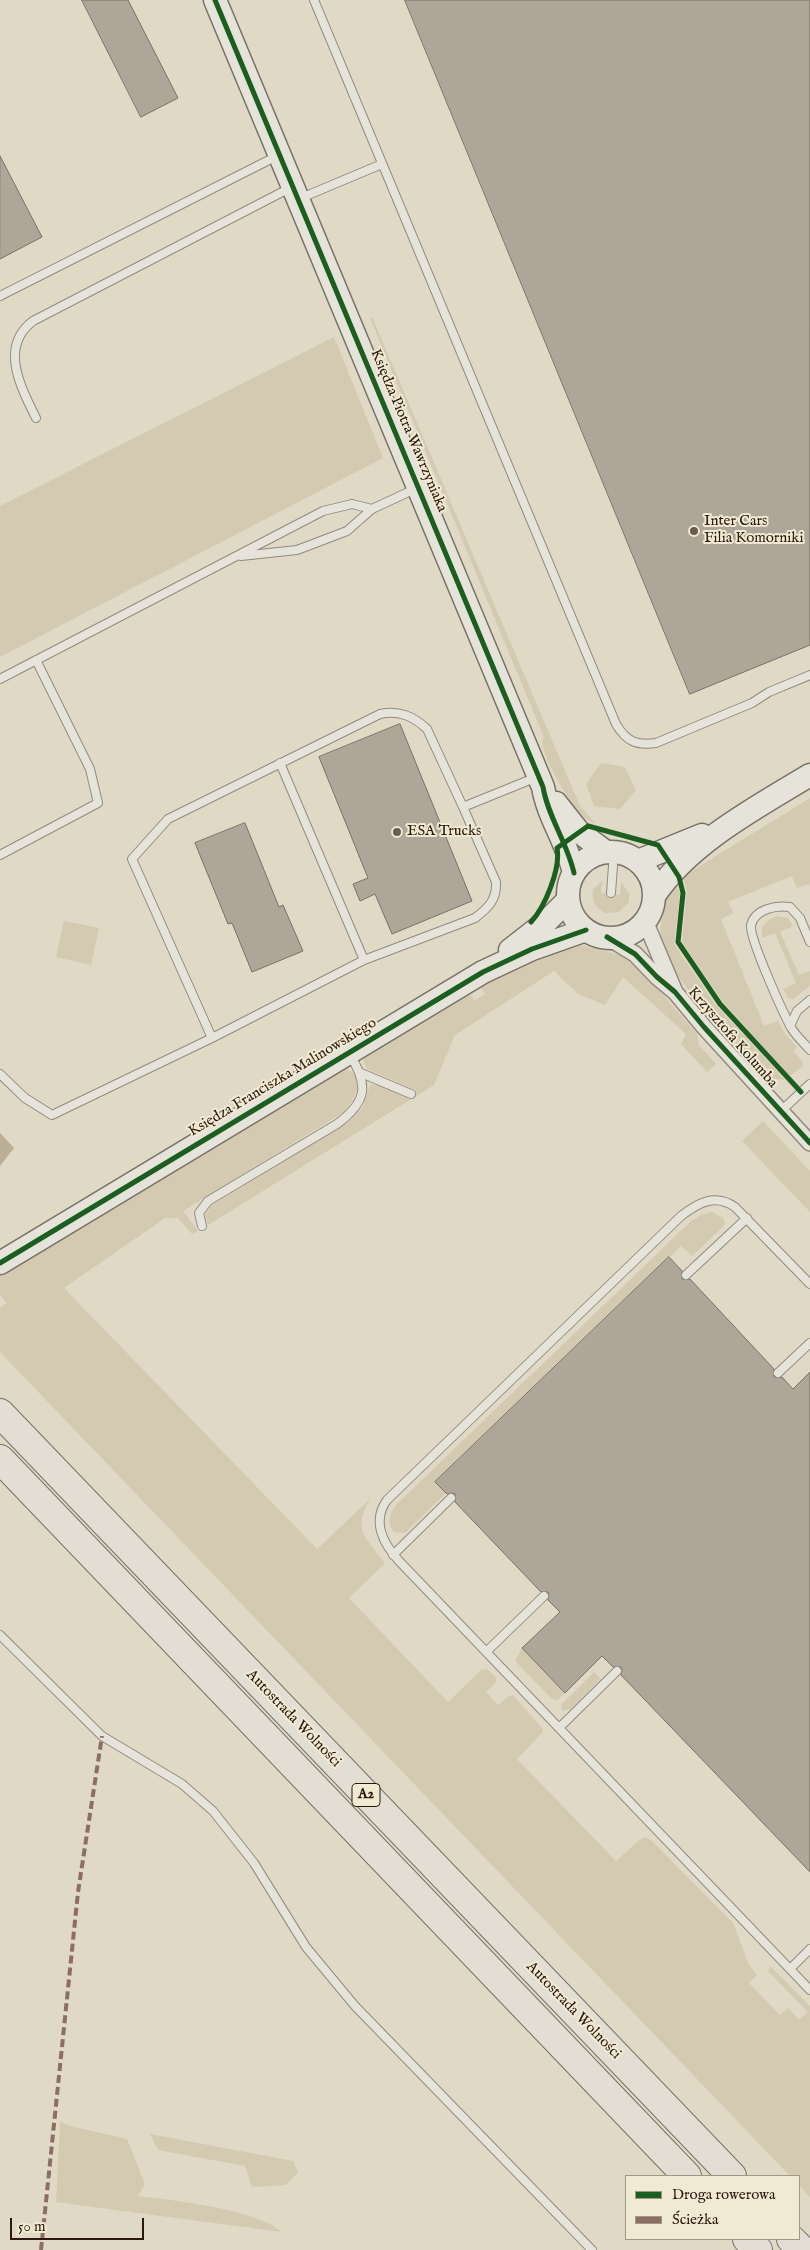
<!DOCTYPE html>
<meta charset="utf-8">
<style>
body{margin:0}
#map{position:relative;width:810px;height:2250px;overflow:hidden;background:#e0d9c6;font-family:"IM FELL English",serif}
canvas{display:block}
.legend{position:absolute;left:625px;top:2175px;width:175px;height:65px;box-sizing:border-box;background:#f1ead3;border:1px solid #a29685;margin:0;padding:6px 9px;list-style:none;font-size:15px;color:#2c180f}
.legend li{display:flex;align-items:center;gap:10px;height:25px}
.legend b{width:25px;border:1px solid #a29685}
.scale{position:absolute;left:10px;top:2218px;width:134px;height:22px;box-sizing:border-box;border:2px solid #2c180f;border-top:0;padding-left:6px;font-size:15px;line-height:18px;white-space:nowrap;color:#2c180f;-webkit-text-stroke:4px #f1ead3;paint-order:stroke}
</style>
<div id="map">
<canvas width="810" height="2250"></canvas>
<ul class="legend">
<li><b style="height:6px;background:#1b5e20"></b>Droga rowerowa</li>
<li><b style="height:6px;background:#8d6e63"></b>Ścieżka</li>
</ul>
<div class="scale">50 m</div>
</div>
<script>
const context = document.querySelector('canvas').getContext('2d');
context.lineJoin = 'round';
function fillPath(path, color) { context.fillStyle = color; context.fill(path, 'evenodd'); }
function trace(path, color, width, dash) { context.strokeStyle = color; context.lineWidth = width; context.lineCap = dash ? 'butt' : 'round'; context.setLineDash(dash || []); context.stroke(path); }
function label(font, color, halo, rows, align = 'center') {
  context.font = font + ' "IM FELL English",serif'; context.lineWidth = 4; context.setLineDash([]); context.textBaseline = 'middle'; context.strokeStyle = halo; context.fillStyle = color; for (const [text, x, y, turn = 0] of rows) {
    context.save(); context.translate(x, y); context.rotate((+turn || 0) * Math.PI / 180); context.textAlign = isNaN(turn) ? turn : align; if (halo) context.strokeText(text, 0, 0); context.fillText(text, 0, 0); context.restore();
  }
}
const green = new Path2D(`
 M372,317L580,806L595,823C577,820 547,765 543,747C542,743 543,739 543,735L370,318Z
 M334,337L383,458L0,657V506Z
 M601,763L625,767L636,790L620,809L594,806L586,784Z
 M810,798V886L809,884L797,888L792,876L728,902L734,913L721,919L764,1026L778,1021L785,1034L797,1047L793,1051L802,1061L803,1066L790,1076L723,1002L682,942L687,891L684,879L687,874Z
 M602,881L601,893L620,895L621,882L629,893V902L619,912L606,913C595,909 591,900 593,889Z
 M674,881L680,893L674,944L715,1004L785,1080L768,1078L758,1070L706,1014L678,976L662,941L660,928L668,893Z
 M777,916L788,918L793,926L780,932L799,975L810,971V986L793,999L788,998L783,989L796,983L775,933L762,938V926L770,919Z
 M64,921L99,928L91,965L56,957Z
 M572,943L620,955L630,962L650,983L652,982L697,1034L699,1045L716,1064L707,1072L681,1044L686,1034L623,977L605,1005L578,994L554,971L455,1035L434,1085L208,1225L205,1216L211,1206L349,1121L363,1107L370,1085L379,1084L410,1099L416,1090L367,1069L363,1060L367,1053L468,991L474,1001L485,994L479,985Z
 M345,1068C367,1077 354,1100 344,1112L183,1211L198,1231L192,1234L178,1218H165L64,1288L317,1549L370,1499C352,1529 366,1539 385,1563L349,1598L448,1702L481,1670L487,1669L496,1677V1682L486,1692L498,1705L509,1696L513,1695L543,1729L542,1733L517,1759L616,1861L641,1839L645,1837L651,1840L733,1923L749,1965L757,1975L749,1983L780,2015L788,2008L799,2020L808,2012L768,1971L770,1966L810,2006V2197L799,2185V2176H790L0,1352V1308L7,1303L0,1295V1275L338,1070Z
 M763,1121L810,1171V1212L742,1141Z
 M712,1212L723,1218L725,1224L722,1228L692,1256L681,1246L435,1482L446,1493L405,1533L394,1532C386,1522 390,1513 397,1504L690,1222L701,1215Z
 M522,1648L565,1693L557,1700L552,1699L515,1661Z
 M594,1672L601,1679L571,1709L562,1711L561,1705Z
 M60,2122L74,2127L127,2139L145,2184L138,2196C176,2201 253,2208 282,2232L56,2202Z
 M150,2134L293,2161L298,2172L286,2185L252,2187L245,2166L158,2150Z`);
const water = new Path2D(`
 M0,1133L14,1148L0,1166Z`);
const building = new Path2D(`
 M82,0H128L178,98L141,117Z
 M405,0H810V645L690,694Z
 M0,156L42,237L0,259Z
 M400,724L472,901L392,934L375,894L360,901L353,884L368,878L319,757Z
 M245,823L279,907L283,905L303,951L252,972L232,923L228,924L195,843Z
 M669,1257L682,1271V1279H690L774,1369V1377H782L793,1389L810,1372V1872L621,1675L622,1670L621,1667H613L602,1656L565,1693L522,1648L560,1612L548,1600V1592H541L455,1502V1494L452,1493L447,1494L435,1482Z`);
const lane = new Path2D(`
 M314,0L616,724C626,741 636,746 656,743L752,703L769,692L810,675
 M301,198L382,164
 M0,296L277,156
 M36,418C19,384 0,346 33,321L290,188
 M241,556L297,550L326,539L347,531L372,509L415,489
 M0,679L323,511L352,504L372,509
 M280,763L364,960
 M0,855L98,803L90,769L36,660
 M611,893L614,852
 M810,942L800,918L790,907C776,905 755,909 751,925C749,938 784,1015 792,1029C797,1037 804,1043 810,1050
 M790,1026L797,1011L810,1000
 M212,1038L364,960L475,918C488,908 497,900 496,882L463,807
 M361,1073L411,1094
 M0,1074L25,1098L52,1115L212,1038L132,859L168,819L380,714C399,710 413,716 427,729L463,807L537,777
 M781,1111L810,1084
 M202,1226L199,1213L208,1201L337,1124C367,1102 369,1085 350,1055
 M686,1275L747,1218
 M810,1284L735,1207C715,1193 698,1203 681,1216L387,1500C371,1522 384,1545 400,1562L810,1990
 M778,1373L810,1343
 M393,1555L451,1498
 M0,1635L102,1736L182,1784L213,1811L254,1863L306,1947L355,2006L592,2250
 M486,1652L544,1596
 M559,1728L617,1671
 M790,1969L810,1949`);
const street = new Path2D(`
 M645,921L675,992
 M607,937L635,954L657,977L675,992L704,1027L810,1143`);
const secondary = new Path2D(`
 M215,0L543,787C548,817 567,842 574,873
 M556,803L579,832L606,852
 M568 895a43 43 0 1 1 86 0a43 43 0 1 1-86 0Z
 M638,861L702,835
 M654,896C689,843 757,807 810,775
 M510,950L546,922L568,900
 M0,1263L483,972L532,949L586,930`);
const highway = new Path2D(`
 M0,1413L732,2176
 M0,1459L687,2176
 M747,2239L758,2250
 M791,2239L802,2250`);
const quiet = new Path2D(`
 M41,2250L78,1892L102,1736`);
const cycleway = new Path2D(`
 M215,0L543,787C548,817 567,842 574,873
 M531,922C545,907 561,868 557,848L588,826L658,845L679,877L683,893L678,942L720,1004L801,1092
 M607,937L635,954L657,977L675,992L704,1027L810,1143
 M0,1263L483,972L532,949L586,930`);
const markers = [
 [694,531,5,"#6b5c4f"],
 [397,832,5,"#6b5c4f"]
];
const shields = [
 [366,1795,28]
];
const shieldNames = [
 ["A2",366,1795]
];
const streetNames = [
 ["Księdza Piotra Wawrzyniaka",408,431,67],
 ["Krzysztofa Kolumba",732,1038,49],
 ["Księdza Franciszka Malinowskiego",283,1078,-31],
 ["Autostrada Wolności",293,1719,46],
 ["Autostrada Wolności",573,2011,46]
];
const poiNames = [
 ["Inter Cars",704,522],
 ["Filia Komorniki",704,539],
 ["ESA Trucks",407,832]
];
fillPath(green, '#d4c9b1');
fillPath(water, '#baae96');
fillPath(building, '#ada699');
trace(building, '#787166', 1);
trace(lane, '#918b7f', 10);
trace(street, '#918b7f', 18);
trace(secondary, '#787166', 25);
trace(highway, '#787166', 30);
trace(lane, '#e6e3da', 8);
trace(street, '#e6e3da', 15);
trace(secondary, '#e6e3da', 22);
trace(highway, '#e2ded4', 28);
trace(quiet, '#8d6e63', 4, [8, 4]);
trace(cycleway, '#1b5e20', 5);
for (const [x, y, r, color] of markers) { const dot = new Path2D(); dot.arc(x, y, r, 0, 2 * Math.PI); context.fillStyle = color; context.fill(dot); trace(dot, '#f1ead3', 2); }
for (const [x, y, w] of shields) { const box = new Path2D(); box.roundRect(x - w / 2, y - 11.5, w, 23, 4); context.fillStyle = '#f1ead3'; context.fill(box); trace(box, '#2c180f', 1); }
label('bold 14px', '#2c180f', null, shieldNames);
label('15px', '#2c180f', '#f1ead3', streetNames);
label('15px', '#2c180f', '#f1ead3', poiNames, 'left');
</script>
